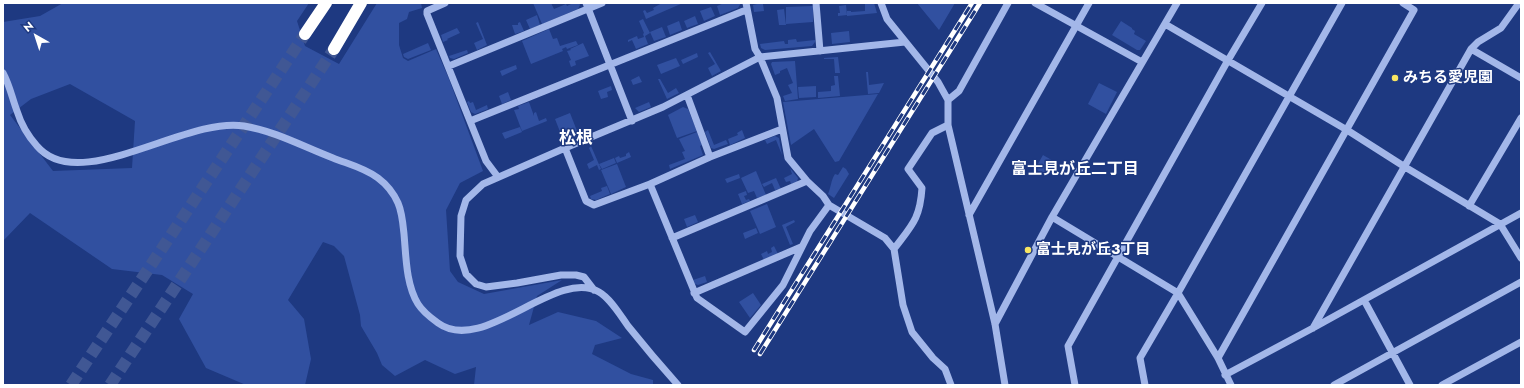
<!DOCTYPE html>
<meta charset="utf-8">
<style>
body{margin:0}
#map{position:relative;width:1524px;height:388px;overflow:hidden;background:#1e3981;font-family:Jost,sans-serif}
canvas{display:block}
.frame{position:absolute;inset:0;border:4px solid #fff;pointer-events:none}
.north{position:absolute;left:16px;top:16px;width:40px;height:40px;-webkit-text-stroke:3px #1e3981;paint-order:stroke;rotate:321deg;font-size:11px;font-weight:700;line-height:16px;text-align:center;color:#fff}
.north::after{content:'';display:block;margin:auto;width:14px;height:18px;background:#fff;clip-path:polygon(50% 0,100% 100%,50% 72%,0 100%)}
</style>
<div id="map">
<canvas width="1524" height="388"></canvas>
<div class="frame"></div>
<div class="north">N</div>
</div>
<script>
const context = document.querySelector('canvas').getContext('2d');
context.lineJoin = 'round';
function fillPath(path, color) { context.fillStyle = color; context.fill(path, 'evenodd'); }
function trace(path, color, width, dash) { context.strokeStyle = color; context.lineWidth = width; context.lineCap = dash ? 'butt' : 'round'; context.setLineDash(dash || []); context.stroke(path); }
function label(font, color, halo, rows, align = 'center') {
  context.font = font + ' Jost,"Noto Sans JP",sans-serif'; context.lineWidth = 3; context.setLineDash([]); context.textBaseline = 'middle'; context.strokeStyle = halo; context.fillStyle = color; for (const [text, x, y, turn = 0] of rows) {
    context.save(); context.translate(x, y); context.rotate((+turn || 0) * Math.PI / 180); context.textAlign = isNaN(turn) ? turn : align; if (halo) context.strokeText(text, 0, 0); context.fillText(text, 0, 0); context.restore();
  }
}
const green = new Path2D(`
 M63,3H309L297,21L305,46L339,64L377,3H421L422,8L409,12L407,19L399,23V45L403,58L408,61L436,49L449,79L483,171L460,183L446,210L450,271L458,282L484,294L562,280L537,296L529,325L558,312L596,321L622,338L595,345L592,354L631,374L653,380V385H474L476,367L455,374L425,360L395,376L382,365L377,353L361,326L360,315L344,256L334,246L323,242L288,300L304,319L311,359L305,385H246L206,368L179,319L193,294L162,275L112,269L30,213L3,241V22L40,16ZM70,84L135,121L132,168L53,171L10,115L31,99Z
 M533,3H551L554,9L566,4L567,6L573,3H579L580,5L578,9L542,24Z
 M662,3H683L646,19L643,11L645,10L647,13L654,10L653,8Z
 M724,3H741L738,8L720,15L717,6Z
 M867,3H874L877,13L847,16V11H851V12L865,11V4Z
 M917,3H955L939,30Z
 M757,4H763L764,11L754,12L753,5Z
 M846,5L847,15L838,16V13H840L839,6Z
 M813,6V22L786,24V7Z
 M711,7L715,16L704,21L700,11Z
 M784,9L786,25H779L777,10Z
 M537,15L540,25L530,29L526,20Z
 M695,16L698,24L687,28L684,21Z
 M643,19L650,33L645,36L648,44L636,49L632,40L628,42V40L637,36L638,39L644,37L643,34L644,33L639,21Z
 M679,21L682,30L670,35L667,26Z
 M1121,21L1132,28V29L1135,31L1134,34L1146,41L1140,50H1137L1112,35Z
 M478,22L487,45L477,50L474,43L483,39L476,23Z
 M520,22L524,31L515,34L512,25H518V23Z
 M662,27L666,37L654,41L650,32Z
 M457,28L460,33L447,39L448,40L443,42L441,35Z
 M549,29L553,39L557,38L560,46L576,41L578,45L567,49L566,47L562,49L563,51L531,64L522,41Z
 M849,31L850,42L832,44L831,33Z
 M796,39L797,42L815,40V42L812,46L765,50L761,48L760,44L784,41L785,44H788V40Z
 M428,43L431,50L408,59L404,57L403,54Z
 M583,43L589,56L575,61L576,65L571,67L569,61L571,60L567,51L571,50L570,49Z
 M467,50L468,53L454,59L450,58L449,56Z
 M710,52L721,71L712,76L708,68L715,64L708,53Z
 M697,53L698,57L683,64L681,60Z
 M838,57L840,73H835L834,59H824V58Z
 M676,58L680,66L661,74L657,65Z
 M795,61L798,99L785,101L783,96L792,93L788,85L793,83L787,68L780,71V73L775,75L771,64L772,62Z
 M516,65L517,69L502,76L500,71Z
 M866,72H868L869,85L884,83L879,93L868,94Z
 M639,76L642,82L633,85L631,80L627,82Z
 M834,76H838L840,96L818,98V92L831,91V86L835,85Z
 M658,79H660L668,93L676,88L679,93L667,99Z
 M1099,83L1117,92L1106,114L1088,104Z
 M611,86L612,90L607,92L608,97L601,99L598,91Z
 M816,86V97L799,98L798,87Z
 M508,92L511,100L502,104L499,96Z
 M878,94L839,161L835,162L814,129L791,145L783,102Z
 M469,101L470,103L473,102L476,110L487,105L488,109L475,114L471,112L467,102Z
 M529,102L534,116V113L536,112L539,121L546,118L547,121L522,131L514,110L519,109L518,106Z
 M649,102L651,107L639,112L635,108Z
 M683,107L688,109L697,131L677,138L668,115Z
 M570,113L579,136L564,142L555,119Z
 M520,127L522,132L505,139L502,133Z
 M708,130L714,145L726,140L728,144L714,149L711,148L705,132Z
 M742,130L745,138L730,145L728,139L738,135L737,133Z
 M697,132L702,145L700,146L703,155L670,169L669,165L685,159L682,152L685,151L679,139Z
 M775,136L779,138L782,155L776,140L767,144L765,140Z
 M591,146L601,169L599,170L597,165L589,169L587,164L594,160L589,148Z
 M629,152L631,157L617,163L615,158L619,156L620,158L626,156V154Z
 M1043,155L1055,162L1047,176L1035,169Z
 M614,158L616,163L602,169L599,164Z
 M617,164L626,187L611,194L601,170Z
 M843,167L846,169L849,174L834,198L828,194C831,187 831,180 835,174L838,175Z
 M790,168L798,178L797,182L791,184L790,181L786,182L784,178L792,174Z
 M756,171L766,195L757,198L754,191L748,193L741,178Z
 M739,174L740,178L727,183L725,179Z
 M776,178L781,189L775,190L772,183L764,187L762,184Z
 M607,186L610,194L596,200L591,199L590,196L602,191L601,188Z
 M746,191L747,195L744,196L746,200L749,199L750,201L742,204L738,194Z
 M767,204L776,227L760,234L750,211Z
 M695,215L698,222L687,227L684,219Z
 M794,220L795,222L786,227L793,244L790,245L782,225Z
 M756,228L758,233L745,239L743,233Z
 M774,246L778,254L764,260L761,254L767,251L768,254L772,252L771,248Z
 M705,276L707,282L698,285L695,284L693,280Z
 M753,293L761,305L750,318L739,302Z`);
const highwayTunnel = new Path2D(`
 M71,385L305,34
 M110,385L334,49`);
const minor = new Path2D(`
 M445,3L427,11V14L486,161L498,177
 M586,3L632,121
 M816,3L820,51
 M881,3L887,19L938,82L948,100V125L995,324L1005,385
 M1035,3L1142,62
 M1165,24L1347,130L1405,167L1500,224L1521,258
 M1471,49L1521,78
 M449,66L602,3
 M3,73C10,86 12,98 17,111C21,124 28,136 37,146C79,196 186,116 244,126C275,131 304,147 333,158C348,164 365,168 378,178C386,184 394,194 398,203C402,212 403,224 404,234C406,256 406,285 418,304C423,312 431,318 438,323C483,356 556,267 599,292C611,299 620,315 628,326C644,346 661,366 678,385
 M687,95L710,157
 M948,100L959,91L1008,3
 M470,121L746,10
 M565,148L586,201L594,205L650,184L697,298L745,332L783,285L810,231L829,205L823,196L807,181L788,158L777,98L760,57L755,49L746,3
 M650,184L710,157L782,129
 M829,205L885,238L894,249C912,225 920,219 922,188L908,169L932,133L948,125
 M1469,206L1521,118
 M969,215L1089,3
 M1052,217L1178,293L1218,358L1231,385
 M672,238L807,181
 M894,249L903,305L912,332L933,358L945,369L951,385
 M594,290L584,277L576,275H561L517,283L486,287L476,284L466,274L460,256L461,216L466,200L483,184L565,148L663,107L760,57L905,42
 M694,293L801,247
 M1364,300L1410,385
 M995,324L1052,217L1177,3
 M1313,328C1365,235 1419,142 1471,49L1478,42L1501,28L1519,3
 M1218,358L1414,10L1403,3
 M1225,375L1313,328L1521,213
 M1075,385L1068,346L1227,62L1262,3
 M1145,385L1140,358L1178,293L1342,3
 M1334,385L1521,282
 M1442,385L1521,342`);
const highway = new Path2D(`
 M305,34L326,3
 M334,49L361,3`);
const rail = new Path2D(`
 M754,350L972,3
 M760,354L980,3`);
const markers = [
 [1395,78,4,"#f8e562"],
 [1028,250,4,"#f8e562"]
];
const poiNames = [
 ["みちる愛児園",1403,78],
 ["富士見が丘3丁目",1036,250]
];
const neighbourhoodNames = [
 ["富士見が丘二丁目",1075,170]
];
const quarterNames = [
 ["松根",576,139]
];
fillPath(green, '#3150a0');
trace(highwayTunnel, '#405794', 12, [12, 6]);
trace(minor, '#a3b7e9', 7);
trace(highway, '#fff', 12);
trace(rail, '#fff', 4.5);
trace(rail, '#1e3981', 3, [9]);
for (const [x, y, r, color] of markers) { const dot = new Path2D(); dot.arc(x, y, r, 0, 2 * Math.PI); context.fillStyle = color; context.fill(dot); trace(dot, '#1e3981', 1.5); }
label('bold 15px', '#fff', '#1e3981', poiNames, 'left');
label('bold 16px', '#fff', '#1e3981', neighbourhoodNames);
label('bold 17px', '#fff', '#1e3981', quarterNames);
</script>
